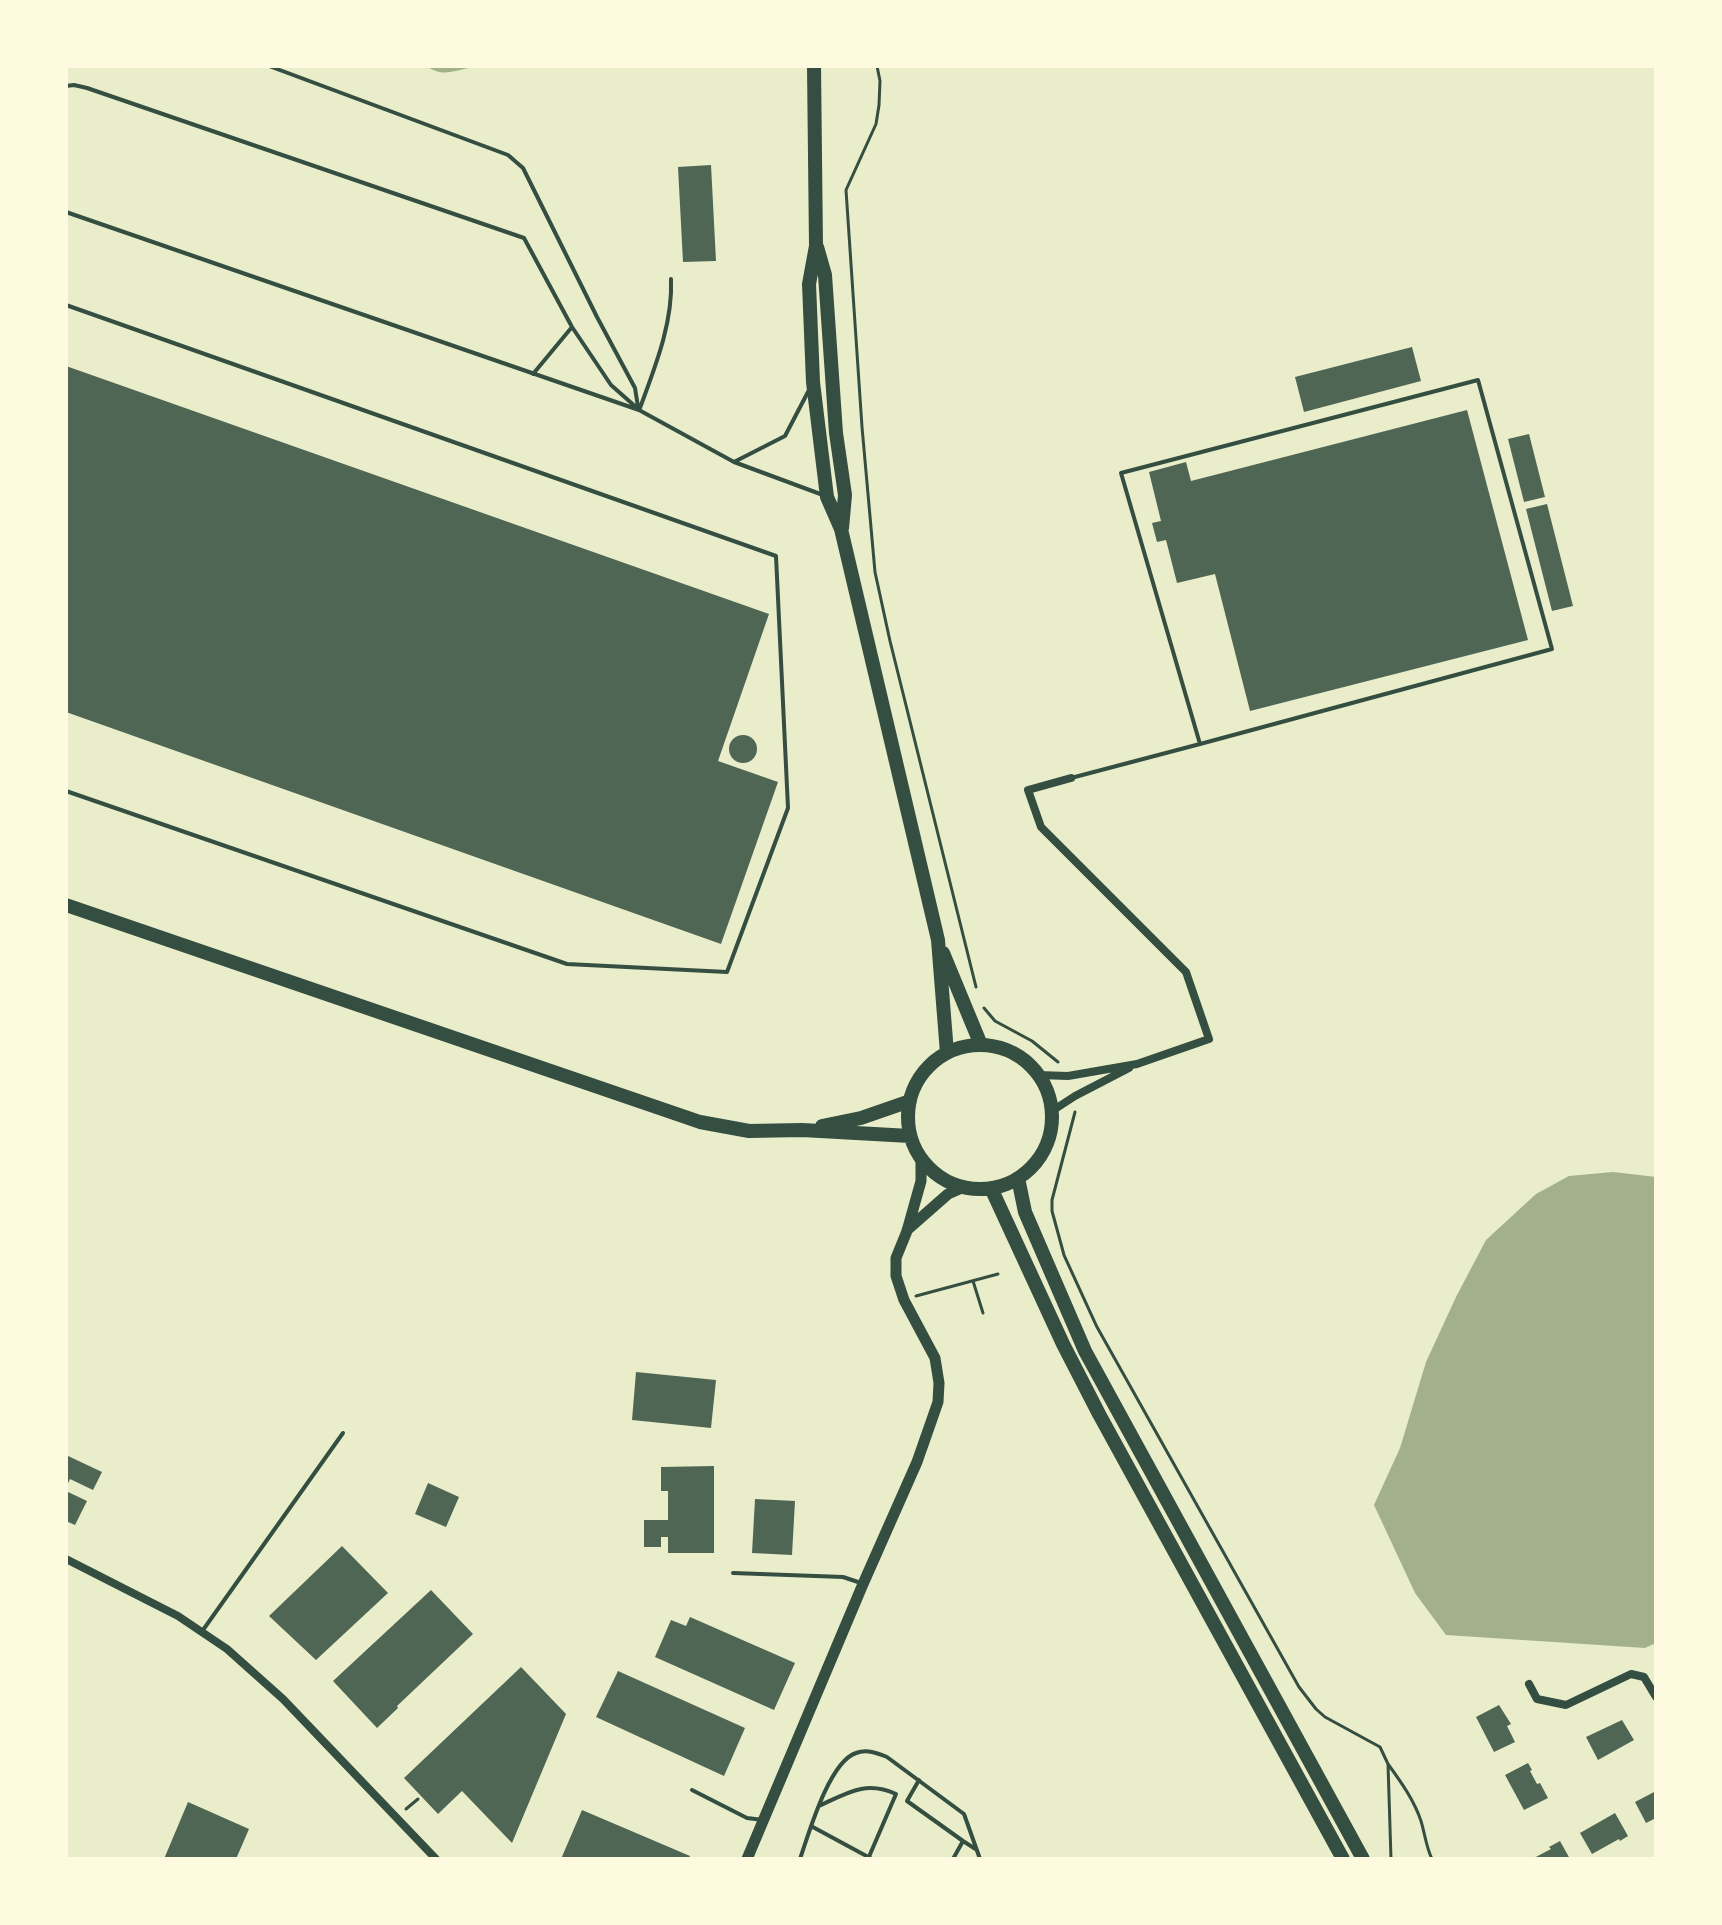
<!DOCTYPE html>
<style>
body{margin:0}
#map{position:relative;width:1722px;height:1925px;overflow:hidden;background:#e9edc9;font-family:Quicksand,sans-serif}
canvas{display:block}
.frame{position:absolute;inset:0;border:68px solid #fefae0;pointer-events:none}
</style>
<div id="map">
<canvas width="1722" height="1925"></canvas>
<div class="frame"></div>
</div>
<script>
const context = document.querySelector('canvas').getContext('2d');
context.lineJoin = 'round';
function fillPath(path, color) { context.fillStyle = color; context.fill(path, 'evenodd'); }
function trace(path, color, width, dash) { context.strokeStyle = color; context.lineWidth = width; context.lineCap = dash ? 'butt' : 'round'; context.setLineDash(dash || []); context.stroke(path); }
const water = new Path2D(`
 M1613,1172L1656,1177V1643L1645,1648L1446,1635L1415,1593L1374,1505L1400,1448L1426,1362L1456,1297L1486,1240L1536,1194L1569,1176Z`);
const stream = new Path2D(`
 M431,66C443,73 452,69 466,66`);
const building = new Path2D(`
 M711,165L716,261L683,262L678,167Z
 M1412,347L1421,381L1304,412L1295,377Z
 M66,366L769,614L718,761L778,782L721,944L66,712Z
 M1467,410L1528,640L1250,711L1215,574L1177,583L1166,540L1157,542L1152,523L1161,521L1149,472L1186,462L1191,481Z
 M1529,434L1545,497L1524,502L1508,439Z
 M1547,504L1573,606L1552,611L1526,509Z
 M729 749a14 14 0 1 1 28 0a14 14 0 1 1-28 0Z
 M636,1372L716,1380L711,1428L632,1420Z
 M66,1455L102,1472L93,1490L70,1479L66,1488Z
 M714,1466V1553H668V1537H661V1547H644V1520H668V1491H661V1467Z
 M428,1483L459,1497L446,1527L415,1514Z
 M66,1491L87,1501L75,1525L66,1521Z
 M755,1499L795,1501L792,1555L752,1553Z
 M342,1546L388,1593L316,1660L269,1616Z
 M431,1590L473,1634L397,1706L398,1708L377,1728L333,1681Z
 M690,1617L795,1663L774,1710L655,1657L671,1620L686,1626Z
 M521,1667L566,1714L512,1843L462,1791L438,1814L404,1778Z
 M618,1671L745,1728L724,1776L596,1717Z
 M1499,1705L1511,1724L1507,1726L1515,1742L1494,1752L1476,1717Z
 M1622,1720L1634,1740L1598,1760L1586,1737Z
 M1528,1763L1532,1770L1530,1771L1537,1784L1540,1783L1548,1798L1524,1810L1505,1775Z
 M1656,1791V1818L1646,1823L1635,1802Z
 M188,1802L249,1829L236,1859H164Z
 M582,1810L690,1856L689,1859H561Z
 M1615,1813L1628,1836L1620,1841L1619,1839L1592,1854L1580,1833Z
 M1560,1841L1570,1859H1532L1551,1849L1549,1847Z`);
const path = new Path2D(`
 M877,66L880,81L879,105L876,124L846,190L862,427L875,572L890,641L976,987
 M984,1008L995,1021L1032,1041L1058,1062
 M1075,1112L1052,1200V1211L1064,1255L1097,1327L1299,1687L1316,1709L1325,1717L1380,1747L1388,1764L1391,1859
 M973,1281L983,1313
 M916,1296L998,1274
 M1388,1764C1401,1782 1414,1800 1421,1821C1425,1834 1426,1847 1432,1859
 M406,1809L418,1799`);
const service = new Path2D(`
 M269,66L508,155L523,168L597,317L635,388L638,407
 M66,86L74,85L87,88L524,238L572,327L611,385L637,408
 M66,212L639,410L734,462L823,495
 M66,305L776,556L788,808L727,972L567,964L66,791
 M533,374L572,327
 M640,408C655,367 673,323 671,279
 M734,462L785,436L809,390
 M1071,778L1200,744L1121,473L1478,380L1552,649L1200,744
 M733,1573L843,1577L861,1583
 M203,1630L343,1433
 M919,1780L907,1801L963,1841L977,1850
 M692,1790L747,1818L763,1820
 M819,1806C847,1793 866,1780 896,1794L868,1859
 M811,1826L872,1859
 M800,1859C809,1833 829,1762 856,1753C867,1749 877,1753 887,1757L964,1814L980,1859
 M953,1859L963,1841`);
const minor = new Path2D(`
 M1038,1075L1068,1076L1137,1064L1209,1039L1186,972L1041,827L1028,790L1071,778
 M1052,1111L1075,1096L1129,1068
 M66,1559L178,1616L227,1649L283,1699L436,1859
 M1529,1684L1537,1699L1566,1705L1631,1674L1644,1677L1656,1697`);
const tertiary = new Path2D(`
 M907,1230L948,1194L964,1187
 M747,1859L863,1584L917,1462L938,1402L939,1383L935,1358L904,1300L896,1276V1258L907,1231L921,1181V1159`);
const primary = new Path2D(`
 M814,66L816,246L809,284L813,382L827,497L841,529L938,940L947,1053
 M817,247L825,275L836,433L845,495L842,528
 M66,905L700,1122L749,1131L802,1130L910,1136
 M943,953L981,1045
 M908 1117a72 72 0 1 1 144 0a72 72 0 1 1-144 0Z
 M822,1126L861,1118L910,1101
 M1018,1178L1025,1212L1085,1351L1363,1859
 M991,1188L1063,1344L1099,1414L1343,1859`);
fillPath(water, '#a3b18a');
trace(stream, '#a3b18a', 5);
fillPath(building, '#4f6655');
trace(path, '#344e41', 3);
trace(service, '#344e41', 4);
trace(minor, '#344e41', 8);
trace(tertiary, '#344e41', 11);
trace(primary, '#344e41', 14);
</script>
